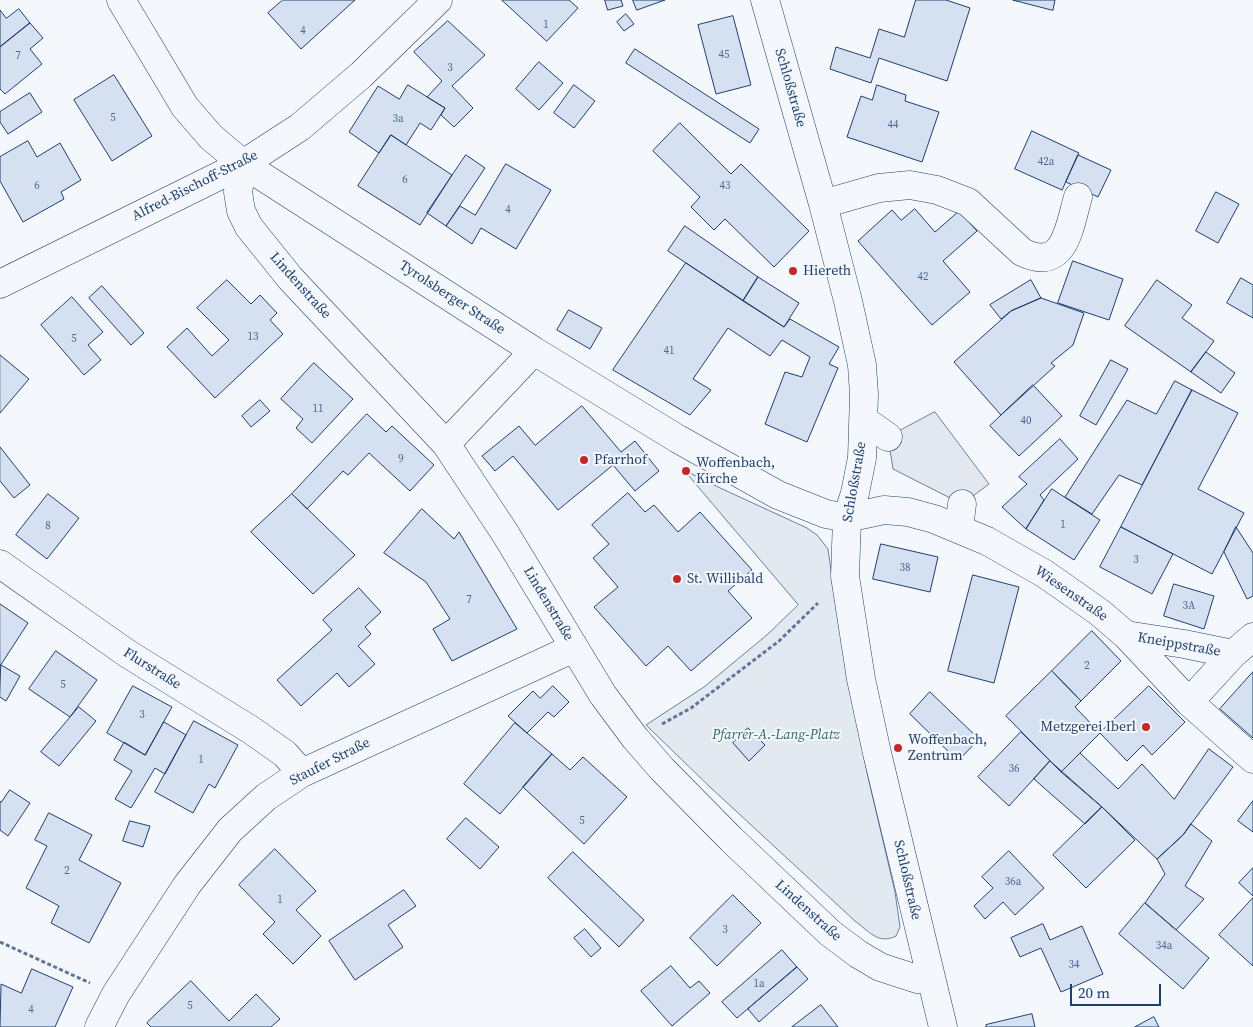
<!DOCTYPE html>
<meta charset="utf-8">
<style>
body{margin:0}
#map{position:relative;width:1253px;height:1027px;overflow:hidden;background:#f4f7fb;font-family:"Source Serif 4",serif}
canvas{display:block}
.scale{position:absolute;left:1070px;top:984px;width:91px;height:22px;box-sizing:border-box;border:2px solid #1d3f73;border-top:0;padding-left:6px;font-size:15px;line-height:18px;white-space:nowrap;color:#1d3f73;-webkit-text-stroke:4px #f4f7fb;paint-order:stroke}
</style>
<div id="map">
<canvas width="1253" height="1027"></canvas>
<div class="scale">20 m</div>
</div>
<script>
const context = document.querySelector('canvas').getContext('2d');
context.lineJoin = 'round';
function fillPath(path, color) { context.fillStyle = color; context.fill(path, 'evenodd'); }
function trace(path, color, width, dash) { context.strokeStyle = color; context.lineWidth = width; context.lineCap = dash ? 'butt' : 'round'; context.setLineDash(dash || []); context.stroke(path); }
function label(font, color, halo, rows, align = 'center') {
  context.font = font + ' "Source Serif 4",serif'; context.lineWidth = 4; context.setLineDash([]); context.textBaseline = 'middle'; context.strokeStyle = halo; context.fillStyle = color; for (const [text, x, y, turn = 0] of rows) {
    context.save(); context.translate(x, y); context.rotate((+turn || 0) * Math.PI / 180); context.textAlign = isNaN(turn) ? turn : align; if (halo) context.strokeText(text, 0, 0); context.fillText(text, 0, 0); context.restore();
  }
}
const green = new Path2D(`
 M684,470L718,487L807,528L817,535L828,549L836,606L868,777L895,892L900,927L896,936C878,945 869,931 855,921L710,787L646,725L704,687L768,634L798,605Z`);
const parking = new Path2D(`
 M935,412L989,484L962,504L893,469L888,437Z`);
const building = new Path2D(`
 M283,0H355L301,49L268,13Z
 M502,0H569L578,8L547,41Z
 M605,0H621L623,6L608,10Z
 M633,0H665L637,10Z
 M916,0H946L970,8L947,81L879,58L871,83L830,69L836,47L870,58L879,29L904,37Z
 M1013,0H1055L1053,10Z
 M19,9L30,23L0,47V10L6,18Z
 M626,14L634,24L624,31L617,22Z
 M733,16L751,85L716,94L698,25Z
 M448,21L485,55L452,86L473,108L454,127L441,115L445,108L427,97L442,81L414,52Z
 M30,23L43,38L30,49L42,64L5,94L0,89V47Z
 M635,49L759,129L750,143L626,63Z
 M539,62L563,83L539,110L516,89Z
 M114,75L152,136L112,161L74,100Z
 M408,85L445,108L431,130L420,123L406,145L391,135L379,153L349,132L378,86L399,99Z
 M574,85L595,101L574,128L554,113Z
 M877,85L906,95L905,101L939,112L922,162L847,137L861,96L872,100Z
 M30,93L42,112L8,134L0,122V112Z
 M680,123L731,174L741,164L809,231L774,267L725,219L714,230L691,207L700,197L653,151Z
 M1032,131L1079,153L1062,190L1015,169Z
 M391,135L452,175L420,225L358,186Z
 M28,141L37,157L60,143L81,180L61,192L64,199L23,222L0,181V157Z
 M466,155L485,168L446,226L427,213Z
 M1078,155L1111,170L1098,197L1066,182Z
 M506,164L551,190L516,249L481,228L472,244L446,226L460,206L475,215Z
 M1216,192L1239,204L1218,243L1196,231Z
 M915,209L935,232L959,211L977,231L943,261L970,292L932,325L858,241L892,210L901,220Z
 M685,226L758,277L743,301L668,251Z
 M1073,261L1123,279L1109,320L1058,303Z
 M686,263L784,327L790,319L839,347L829,364L838,368L807,442L765,424L785,372L802,377L810,357L782,340L770,356L728,328L693,379L711,390L690,415L613,370Z
 M758,277L799,303L784,327L743,301Z
 M1241,278L1253,285V318L1227,303Z
 M227,280L251,304L260,295L277,313L270,320L283,334L215,398L167,347L187,328L212,356L229,340L197,308Z
 M1031,280L1041,298L1011,311L1001,319L990,305Z
 M1157,280L1192,305L1182,318L1214,341L1191,372L1125,326Z
 M102,286L144,333L131,345L89,298Z
 M72,297L103,332L88,345L101,360L84,375L41,325Z
 M1041,298L1084,313L1073,345L1051,363L1055,366L1001,415L954,362L1011,311Z
 M569,310L602,328L590,349L557,330Z
 M1206,352L1235,373L1221,393L1191,372Z
 M0,355L29,379L0,413Z
 M1111,360L1128,369L1096,425L1080,416Z
 M314,363L353,399L312,443L296,428L303,419L281,399Z
 M1175,381L1192,390L1142,485L1119,475L1092,514L1065,497L1127,400L1156,414Z
 M1033,385L1062,416L1019,456L990,426Z
 M1192,390L1238,413L1198,489L1244,513L1212,574L1121,527Z
 M260,400L270,411L251,427L242,416Z
 M582,406L621,452L635,441L659,471L635,491L613,465L558,510L513,456L495,471L482,456L519,426L535,445Z
 M367,414L386,432L392,426L434,465L410,491L369,453L348,475L343,471L307,509L292,494Z
 M1060,439L1078,459L1040,495L1044,500L1026,529L1002,507L1027,484L1019,477Z
 M0,447L30,485L14,498L0,481Z
 M1052,489L1100,520L1074,560L1026,529Z
 M628,493L645,512L654,505L678,532L700,512L752,570L728,591L752,618L691,671L668,646L646,666L594,607L618,587L593,558L609,544L592,525Z
 M48,494L79,518L47,559L16,535Z
 M292,494L355,555L313,594L251,532Z
 M422,509L454,539L459,532L517,629L452,661L433,629L450,619L426,582L384,553Z
 M1121,527L1173,554L1152,594L1100,567Z
 M1236,527L1253,553V596L1247,599L1224,552Z
 M881,544L938,557L930,592L873,579Z
 M973,575L1019,587L994,683L948,671Z
 M1174,584L1214,596L1204,629L1164,616Z
 M359,588L381,612L365,627L371,634L358,646L375,664L349,687L337,673L301,706L277,680L332,630L323,620Z
 M0,604L28,623L0,666Z
 M1092,631L1121,661L1081,701L1052,671Z
 M56,651L97,680L70,717L29,689Z
 M1,665L20,676L6,701L0,697Z
 M1052,671L1081,701L1075,707L1100,733L1061,772L1006,716Z
 M1253,672V738L1220,709Z
 M133,686L172,707L145,755L107,733Z
 M553,686L569,702L554,717L548,712L527,733L508,716L533,691L540,698Z
 M1149,686L1185,722L1152,755L1143,745L1127,761L1100,733Z
 M930,692L979,739L958,761L910,714Z
 M79,707L96,721L59,766L41,752Z
 M194,721L238,745L215,788L209,784L193,813L155,792Z
 M164,722L186,735L165,774L155,768L131,808L115,799L132,771L114,760L124,742L145,755Z
 M515,723L552,754L500,814L464,784Z
 M748,728L765,745L749,761L733,743Z
 M1021,732L1050,761L1009,806L978,777Z
 M1209,749L1233,767L1183,835L1157,859L1102,807L1061,772L1080,753L1118,789L1142,764L1174,799Z
 M552,754L570,770L583,757L627,797L584,844L523,787Z
 M1050,761L1102,807L1085,824L1034,779Z
 M10,790L30,803L8,836L0,830V801L1,802Z
 M1253,801V832L1238,821Z
 M1102,807L1135,840L1086,888L1053,855Z
 M49,813L92,835L79,860L121,883L89,943L51,923L59,906L26,888L47,846L35,840Z
 M466,818L499,847L480,869L447,839Z
 M130,821L150,826L143,847L123,841Z
 M1191,824L1212,841L1185,886L1204,899L1176,930L1145,903L1165,874L1157,859L1183,835Z
 M275,849L316,891L296,910L321,936L293,964L263,934L275,922L239,885Z
 M1009,851L1044,888L1015,915L1003,902L985,919L974,906L993,888L982,877Z
 M573,852L644,920L619,947L548,878Z
 M1253,868V896L1239,883Z
 M404,890L416,906L388,925L403,947L355,980L329,941Z
 M733,895L761,923L717,966L690,938Z
 M1253,898V966L1219,935Z
 M1145,903L1209,958L1183,989L1119,934Z
 M1043,924L1050,940L1082,926L1103,974L1061,992L1041,948L1020,957L1011,938Z
 M585,929L601,948L591,957L574,938Z
 M782,950L797,967L737,1018L722,1002Z
 M671,966L690,988L699,981L710,993L672,1026L641,991Z
 M797,967L808,979L759,1022L748,1009Z
 M32,969L73,987L55,1027H0L1,984L21,993Z
 M191,981L229,1021L256,994L280,1019L271,1027H151L147,1023Z
 M821,1005L838,1027H792Z
 M1032,1014L1035,1027H986V1025Z
 M1154,1017L1159,1027H1135Z`);
const path = new Path2D(`
 M662,724L691,708L779,641L818,603
 M0,942L90,983`);
const minor = new Path2D(`
 M121,0L185,107L211,137L243,164L534,351L678,439L778,495L826,514L847,518L884,510L908,512L934,519L987,541L1045,574L1099,612L1126,635L1189,702L1253,759
 M765,0L823,204L848,301L862,365L864,394L862,458L855,493L847,518L845,576L861,679L877,753L943,1027
 M243,164L238,192L241,211L249,227L290,278L446,444L505,533L603,695L635,738L662,769L731,839L830,933L858,954L880,967L917,979L931,980
 M823,204L879,188L910,185L937,190L968,202L1022,252C1065,273 1069,228 1078,197
 M0,284L243,164L300,127L361,75L438,0
 M864,420L888,437
 M446,444L534,351
 M959,528L962,504
 M0,564L128,654L251,730L285,754L302,773
 M1126,635L1184,644L1233,654
 M1189,702L1233,654L1253,637
 M99,1027L116,994L187,885L230,830L266,797L302,773L574,648`);
const markers = [
 [793,271,5,"#c62828"],
 [584,460,5,"#c62828"],
 [686,471,5,"#c62828"],
 [677,579,5,"#c62828"],
 [1146,727,5,"#c62828"],
 [898,748,5,"#c62828"]
];
const numberNames = [
 ["1",546,25],
 ["4",303,31],
 ["45",724,55],
 ["7",18,56],
 ["3",450,68],
 ["5",113,118],
 ["3a",398,119],
 ["44",893,125],
 ["42a",1046,162],
 ["6",405,180],
 ["6",37,186],
 ["43",725,186],
 ["4",508,210],
 ["42",923,277],
 ["13",253,337],
 ["5",74,339],
 ["41",669,351],
 ["11",318,409],
 ["40",1026,421],
 ["9",401,459],
 ["1",1063,525],
 ["8",48,526],
 ["3",1136,560],
 ["38",905,568],
 ["7",469,600],
 ["3A",1189,606],
 ["2",1087,666],
 ["5",63,685],
 ["3",142,715],
 ["1",201,760],
 ["36",1014,769],
 ["5",582,821],
 ["2",67,871],
 ["36a",1013,882],
 ["1",280,900],
 ["3",725,930],
 ["34a",1164,946],
 ["34",1074,965],
 ["1a",759,984],
 ["5",190,1006],
 ["4",31,1010]
];
const streetNames = [
 ["Schloßstraße",790,88,74],
 ["Alfred-Bischoff-Straße",195,186,-27],
 ["Lindenstraße",300,286,48],
 ["Tyrolsberger Straße",452,298,33],
 ["Schloßstraße",855,482,-80],
 ["Wiesenstraße",1071,594,35],
 ["Lindenstraße",548,604,59],
 ["Kneippstraße",1179,645,10],
 ["Flurstraße",152,669,32],
 ["Staufer Straße",330,762,-27],
 ["Schloßstraße",907,880,77],
 ["Lindenstraße",808,911,42]
];
const poiNames = [
 ["Hiereth",803,271],
 ["Pfarrhof",594,460],
 ["Woffenbach,",696,463],
 ["Kirche",696,479],
 ["St. Willibald",687,579],
 ["Metzgerei Iberl",1136,727,"right"],
 ["Woffenbach,",908,740],
 ["Zentrum",908,756]
];
const parkNames = [
 ["Pfarrer-A.-Lang-Platz",776,735]
];
fillPath(green, '#e3e9f0');
trace(green, '#687fa3', 1);
fillPath(parking, '#e3e8f0');
trace(parking, '#687fa3', 1);
fillPath(building, '#d5e0f0');
trace(building, '#1d3f73', 1);
trace(minor, '#1d3f73', 29);
trace(path, '#5e769c', 3, [4, 2.5]);
trace(minor, '#f4f7fb', 28);
for (const [x, y, r, color] of markers) { const dot = new Path2D(); dot.arc(x, y, r, 0, 2 * Math.PI); context.fillStyle = color; context.fill(dot); trace(dot, '#f4f7fb', 2); }
label('11px', '#4b6792', null, numberNames);
label('14px', '#1d3f73', '#f4f7fb', streetNames);
label('14px', '#1d3f73', '#f4f7fb', poiNames, 'left');
label('italic 14px', '#2c6c60', '#f4f7fb', parkNames);
</script>
